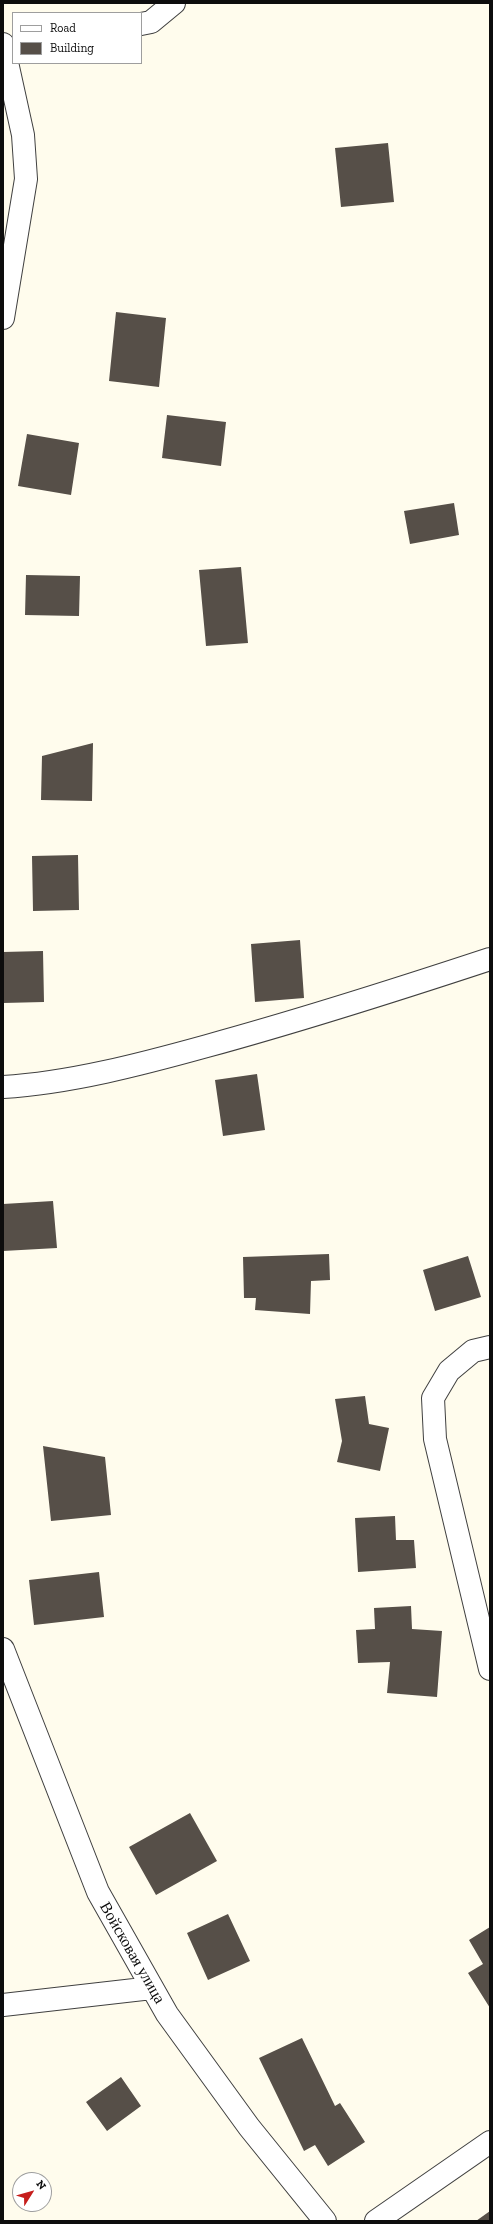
<!DOCTYPE html>
<meta charset="utf-8">
<style>
body{margin:0}
#map{position:relative;width:493px;height:2224px;overflow:hidden;background:#fffced;font-family:"Zilla Slab",serif}
canvas{display:block}
.frame{position:absolute;inset:0;border:4px solid #0d0d0d;pointer-events:none}
.legend{position:absolute;left:12px;top:12px;width:130px;height:52px;box-sizing:border-box;background:#fff;border:1px solid #9e9e9e;margin:0;padding:5px 7px;list-style:none;font-size:12px;color:#0d0d0d}
.legend li{display:flex;align-items:center;gap:8px;height:20px}
.legend b{width:20px;border:1px solid #9e9e9e}
.north{position:absolute;left:12px;top:2172px;width:40px;height:40px;box-sizing:border-box;background:#fff;border:1px solid #9e9e9e;border-radius:50%;rotate:53deg;font-size:11px;font-weight:700;line-height:16px;text-align:center;color:#0d0d0d}
.north::after{content:'';display:block;margin:auto;width:14px;height:18px;background:#c61e1c;clip-path:polygon(50% 0,100% 100%,50% 72%,0 100%)}
</style>
<div id="map">
<canvas width="493" height="2224"></canvas>
<div class="frame"></div>
<ul class="legend">
<li><b style="height:5px;background:#fff"></b>Road</li>
<li><b style="height:11px;background:#564f48"></b>Building</li>
</ul>
<div class="north">N</div>
</div>
<script>
const context = document.querySelector('canvas').getContext('2d');
context.lineJoin = 'round';
function fillPath(path, color) { context.fillStyle = color; context.fill(path, 'evenodd'); }
function trace(path, color, width, dash) { context.strokeStyle = color; context.lineWidth = width; context.lineCap = dash ? 'butt' : 'round'; context.setLineDash(dash || []); context.stroke(path); }
function label(font, color, halo, rows, align = 'center') {
  context.font = font + ' "Zilla Slab",serif'; context.lineWidth = 4; context.setLineDash([]); context.textBaseline = 'middle'; context.strokeStyle = halo; context.fillStyle = color; for (const [text, x, y, turn = 0] of rows) {
    context.save(); context.translate(x, y); context.rotate((+turn || 0) * Math.PI / 180); context.textAlign = isNaN(turn) ? turn : align; if (halo) context.strokeText(text, 0, 0); context.fillText(text, 0, 0); context.restore();
  }
}
const building = new Path2D(`
 M388,143L394,202L341,207L335,148Z
 M116,312L166,318L159,387L109,381Z
 M167,415L226,422L221,466L162,458Z
 M27,434L79,443L71,495L18,486Z
 M454,503L459,535L410,544L404,511Z
 M241,567L248,643L206,646L199,570Z
 M26,575L80,576L79,616L25,615Z
 M93,743L92,801L41,800L42,756Z
 M78,855L79,910L33,911L32,856Z
 M300,940L304,998L255,1002L251,944Z
 M43,951L44,1002L3,1003V952Z
 M257,1074L265,1130L223,1136L215,1080Z
 M53,1201L57,1248L3,1251V1204Z
 M329,1254L330,1280L311,1281L310,1314L255,1310L256,1298H244L243,1257Z
 M468,1256L481,1297L435,1311L423,1270Z
 M365,1396L369,1424L389,1428L380,1471L337,1462L342,1441L335,1399Z
 M43,1446L105,1457L111,1515L51,1521Z
 M395,1516L396,1540H414L416,1568L358,1572L355,1518Z
 M99,1572L104,1617L34,1625L29,1580Z
 M411,1606L412,1629L442,1631L437,1697L387,1693L390,1662L358,1663L356,1630L375,1629L374,1608Z
 M190,1813L217,1861L156,1895L129,1847Z
 M228,1914L250,1961L208,1980L187,1933Z
 M490,1927V2008L468,1973L483,1964L469,1940Z
 M302,2038L335,2106L340,2103L365,2142L328,2166L315,2145L304,2151L259,2058Z
 M121,2077L141,2106L107,2131L86,2102Z
 M490,2211V2221H476Z`);
const street = new Path2D(`
 M141,24L151,22L174,3
 M3,44L23,135L26,179L3,318
 M3,1087C70,1083 142,1064 207,1046C302,1020 396,990 490,959
 M490,1347L473,1351L449,1371L433,1398L435,1439L490,1669
 M3,1649L98,1892L167,2014L249,2127L325,2221
 M3,2005L152,1988
 M376,2221L490,2142`);
const streetNames = [
 ["Войсковая улица",132,1953,60]
];
fillPath(building, '#564f48');
trace(street, '#404040', 24);
trace(street, '#fff', 22);
label('16px', '#0d0d0d', '#fff', streetNames);
</script>
